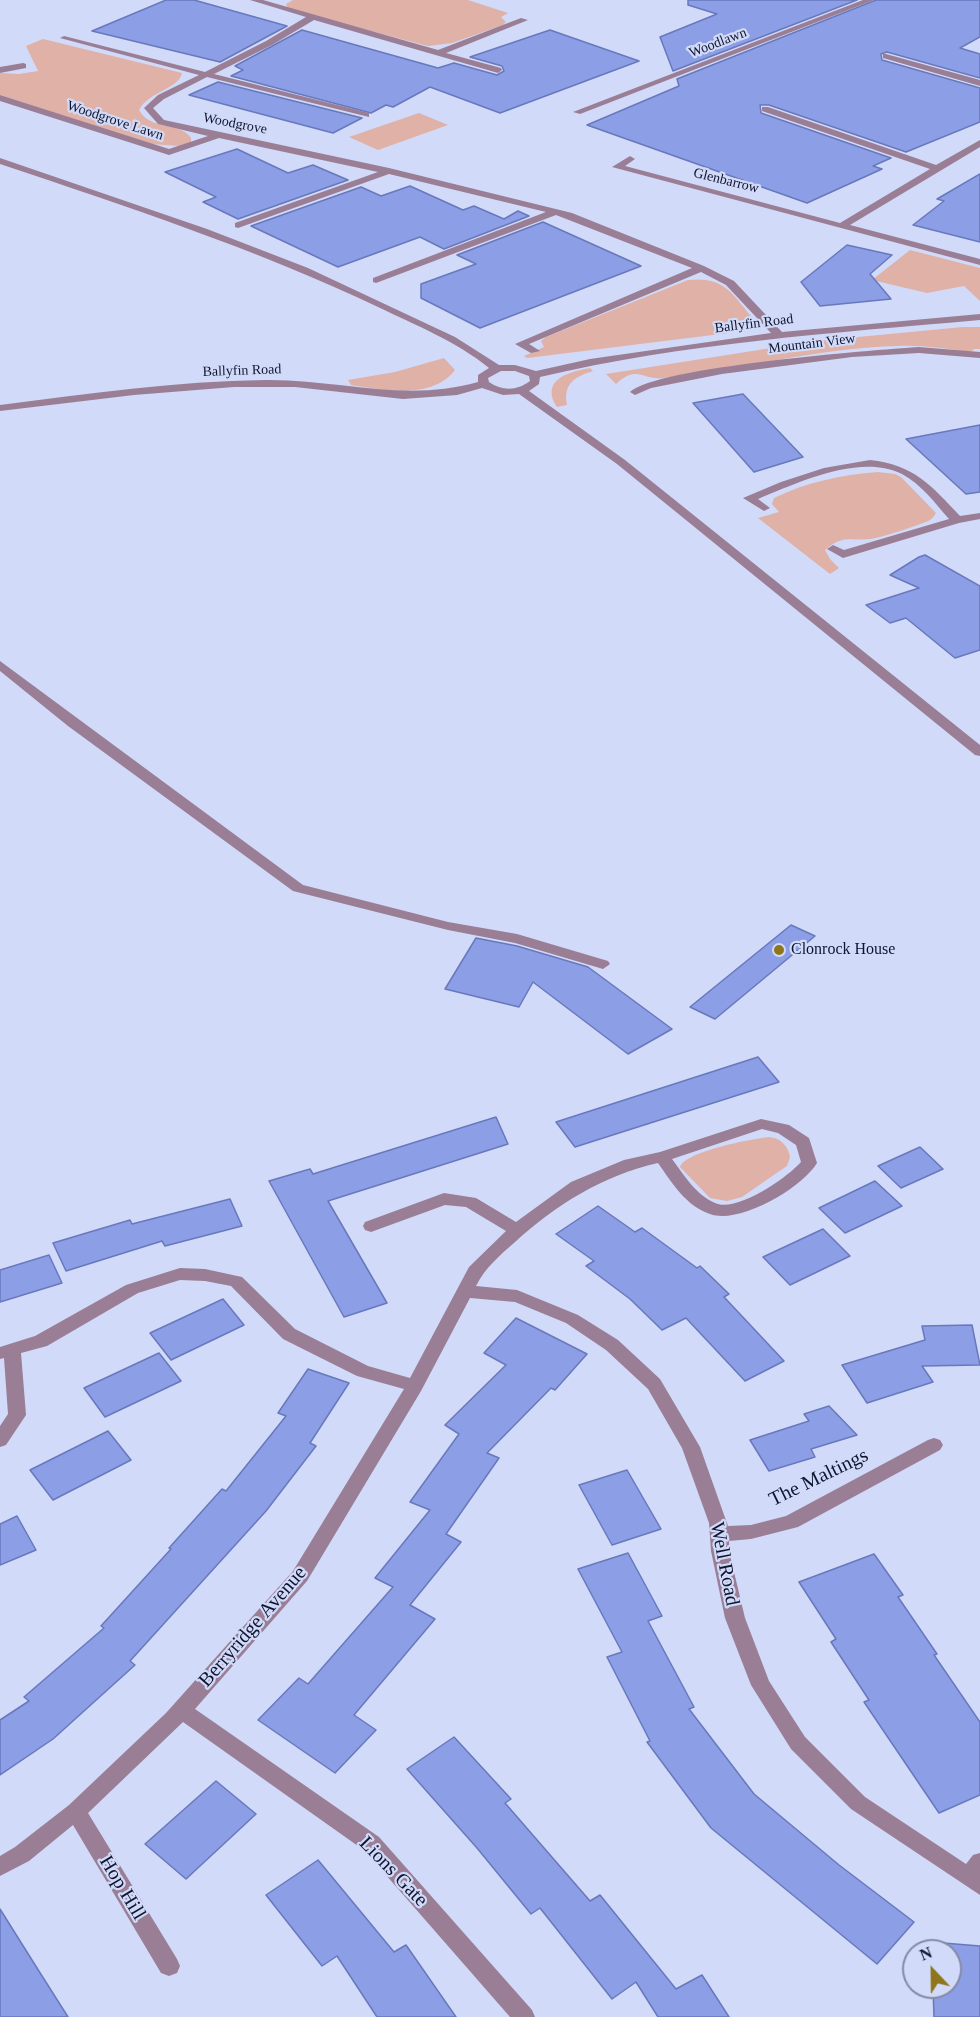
<!DOCTYPE html>
<style>
body{margin:0}
#map{position:relative;width:980px;height:2017px;overflow:hidden;background:#d1daf8;font-family:Georgia,serif}
canvas{display:block}
.north{position:absolute;left:902px;top:1939px;width:60px;height:60px;box-sizing:border-box;background:#d1daf8;border:2px solid #838ba8;border-radius:50%;rotate:338deg;font-size:16px;font-weight:700;line-height:24px;text-align:center;color:#0f152f}
.north::after{content:'';display:block;margin:auto;width:21px;height:27px;background:#8f761b;clip-path:polygon(50% 0,100% 100%,50% 72%,0 100%)}
</style>
<div id="map">
<canvas width="980" height="2017"></canvas>
<div class="north">N</div>
</div>
<script>
const context = document.querySelector('canvas').getContext('2d');
context.lineJoin = 'round';
function fillPath(path, color) { context.fillStyle = color; context.fill(path, 'evenodd'); }
function trace(path, color, width, dash) { context.strokeStyle = color; context.lineWidth = width; context.lineCap = dash ? 'butt' : 'round'; context.setLineDash(dash || []); context.stroke(path); }
function label(font, color, halo, rows, align = 'center') {
  context.font = font + ' Georgia,serif'; context.lineWidth = 4.5; context.setLineDash([]); context.textBaseline = 'middle'; context.strokeStyle = halo; context.fillStyle = color; for (const [text, x, y, turn = 0] of rows) {
    context.save(); context.translate(x, y); context.rotate((+turn || 0) * Math.PI / 180); context.textAlign = isNaN(turn) ? turn : align; if (halo) context.strokeText(text, 0, 0); context.fillText(text, 0, 0); context.restore();
  }
}
const green = new Path2D(`
 M293,0H468L508,13L501,17L506,22L503,25L452,43L428,46L288,9L286,4Z
 M43,39L182,73C179,89 149,91 139,110C150,131 180,121 191,138V142L180,146L151,144L0,95V73L19,74L38,71L26,46Z
 M419,113L448,125L378,150L349,137Z
 M910,250L980,268V301L964,286L927,293L872,280Z
 M688,280C723,276 731,292 751,316L742,321L729,333L527,358L524,356L544,347L541,341L546,337Z
 M963,327H980V349H974L971,352C947,349 923,345 898,346C819,348 741,369 663,378C643,381 638,364 616,384L606,374L816,341Z
 M444,358L455,370C432,400 383,390 351,385L348,380L395,372Z
 M590,368L593,371C574,377 563,384 567,405L557,407C540,380 568,372 590,368Z
 M878,472L895,474L901,477L936,513C935,515 932,519 930,520C926,523 877,539 870,539C852,541 842,534 825,550L830,559L839,568L830,574L758,518L779,512L772,504L774,498C807,482 841,475 878,472Z
 M769,1137C780,1138 788,1145 790,1157L787,1166L778,1172L742,1197L727,1201L710,1198L680,1167C686,1151 752,1139 769,1137Z`);
const building = new Path2D(`
 M166,0H194L287,26L220,62L92,31Z
 M688,0H857L673,71L660,37L717,14L688,5Z
 M876,0H980V37L960,48L980,54V78L887,52L881,54L882,60L980,88V122L906,152L769,105H760L761,113L891,158L873,166L882,169L807,203L587,125L679,86L677,79Z
 M302,30L438,68L454,63L497,75L504,71L502,66L470,57L550,30L639,61L500,113L430,87L393,107L386,105L371,113L231,76L243,70L235,66Z
 M218,82L362,118L333,133L189,95Z
 M237,149L288,173L313,165L348,180L238,219L203,202L216,197L165,172Z
 M980,174V242L913,225L944,201L937,199Z
 M410,186L463,210L474,206L504,219L518,211L529,216L444,249L420,237L338,267L251,226L361,187L381,196Z
 M543,222L641,266L480,328L421,298V284L476,264L457,255Z
 M847,245L892,255L870,274L891,299L820,306L801,282Z
 M743,394L803,457L754,472L693,403Z
 M980,425V492L966,494L906,439Z
 M925,555L980,586V650L955,658L906,618L890,623L866,605L919,588L890,575L919,557Z
 M791,925L815,936L715,1019L690,1007Z
 M476,938L517,946L588,967L672,1029L628,1054L533,982L519,1007L445,989Z
 M758,1057L779,1082L575,1147L556,1122Z
 M496,1117L508,1144L328,1201L387,1303L344,1317L269,1181L310,1169L313,1174Z
 M920,1147L943,1169L901,1188L878,1166Z
 M875,1181L902,1206L845,1233L819,1208Z
 M230,1199L242,1226L165,1246L162,1241L66,1271L53,1243L130,1220L132,1224Z
 M598,1206L635,1232L642,1228L697,1268L700,1266L729,1294L724,1297L784,1361L745,1381L686,1318L662,1330L630,1299L586,1266L594,1261L556,1234Z
 M823,1229L850,1256L790,1285L763,1257Z
 M49,1255L62,1283L0,1302V1270Z
 M223,1299L244,1325L171,1360L150,1333Z
 M516,1318L587,1354L555,1390L551,1388L487,1453L499,1458L446,1534L461,1542L410,1605L435,1619L354,1715L376,1730L335,1773L258,1720L299,1678L308,1684L393,1587L375,1578L430,1510L410,1502L459,1434L445,1425L506,1365L484,1353Z
 M972,1325L980,1365L922,1366L933,1382L867,1403L842,1365L925,1340L922,1326Z
 M159,1353L181,1381L105,1417L84,1388Z
 M308,1369L349,1383L310,1443L316,1446L266,1511L130,1661L135,1665L53,1739L0,1775V1720L29,1701L24,1697L104,1628L101,1626L171,1549L169,1548L222,1489L226,1491L286,1416L278,1413Z
 M829,1406L857,1435L811,1449L815,1457L769,1471L750,1440L809,1421L804,1414Z
 M108,1431L131,1460L53,1500L30,1470Z
 M627,1470L661,1529L612,1545L579,1485Z
 M17,1516L36,1550L0,1565V1524Z
 M628,1553L662,1616L648,1621L694,1707L689,1709L754,1794L839,1865L914,1922L877,1964L711,1828L647,1742L650,1741L607,1657L622,1652L578,1569Z
 M874,1554L903,1595L898,1597L937,1654L934,1655L980,1722V1795L939,1813L864,1702L869,1700L831,1642L836,1639L799,1582Z
 M454,1737L511,1799L505,1803L590,1901L600,1895L676,1989L702,1975L729,2017H658L636,1982L612,1999L540,1908L531,1914L477,1848L407,1769Z
 M216,1781L256,1814L186,1879L145,1844Z
 M318,1860L394,1952L406,1945L456,2017H377L337,1956L322,1966L266,1895Z
 M0,1909L37,1968L68,2017H0Z
 M931,1942L980,1946V2017H934L933,1987H950V1951H931Z`);
const minor = new Path2D(`
 M250,0H263L438,50L521,18L528,20L446,53L501,68L502,70L498,73L314,20L272,45L214,74L369,113V117L207,77L164,99L153,108L164,120L389,168L572,213L704,266L734,281L782,332L980,314V320C833,333 684,343 540,377L539,384L529,391L625,460L980,745V756L975,755L617,464L519,394L503,395L482,388L457,395L403,399L295,387H234L134,395L0,411V405C88,394 176,381 265,380C339,379 404,403 478,382V375L489,368C456,341 415,325 378,307C256,249 128,207 0,164V158L207,229L308,268L455,337L499,365H515L536,371L590,359L771,333L726,285L701,272L529,344L540,351L531,353L515,344L692,268L556,215L376,283L373,282V278L546,212L389,174L238,228L235,227V223L378,172L219,138L169,155L0,101V95L169,149L208,136L158,124L144,108L158,95L199,75L60,38L64,36L205,72L266,41L306,17ZM501,371H515L529,376L530,381C517,391 502,391 489,382L488,378Z
 M863,0H874L580,114L573,112Z
 M886,54L980,80V86L883,58V54Z
 M23,63L26,64V68L0,73V67Z
 M762,107H768L936,165L980,140V147L850,225L980,259V265L612,167L630,156L635,159L625,166L840,223L930,169L762,111Z
 M919,347L980,352V358L919,353L852,357L722,374L651,388L635,395L630,392C656,367 873,350 919,347Z
 M870,460C914,465 931,485 960,516L980,513V519L959,523L843,558L827,549L833,545L844,550L949,519C935,503 921,484 902,474C860,453 797,483 758,499L770,508L764,511L743,498L781,482L824,468Z
 M0,661L303,885L448,922L517,934L608,961L610,964L603,969L515,943L448,930L293,891L68,726L0,671Z
 M761,1119L789,1125L809,1138L817,1163C802,1188 739,1225 710,1214C686,1206 672,1183 658,1163C602,1176 557,1204 515,1242C500,1255 485,1268 476,1286L517,1290L578,1315L618,1340L660,1379L700,1447L728,1526L751,1525L786,1516L928,1440L934,1438L940,1440L943,1445L940,1450L798,1527L751,1539L729,1541V1551L745,1618L769,1681L805,1737L865,1797L966,1864L973,1855L980,1853V1895L851,1809L791,1749L751,1685L725,1618L711,1551L709,1523L682,1448L648,1389L606,1350L566,1323L515,1302L470,1298L421,1391L307,1581L195,1709L379,1837L532,2010L535,2017H510L365,1851L183,1722L88,1813L177,1959L180,1966L177,1973L169,1976L161,1973L73,1825L29,1861L0,1876V1856L15,1847L69,1805L166,1713L293,1571L404,1389L357,1376L283,1339L231,1286L205,1281L180,1280L138,1293L47,1346L21,1353L26,1415L6,1445L0,1447V1426L8,1414L4,1358L0,1359V1347L35,1336L126,1285L180,1268L205,1269L242,1277L295,1329L368,1366L410,1378L469,1267L506,1231L466,1207L445,1205L371,1232L365,1230L363,1226L365,1222L444,1193L476,1198L516,1222L571,1182L624,1160L660,1152ZM762,1129L778,1133L796,1145L801,1162C787,1178 736,1213 715,1203C696,1195 684,1175 672,1159Z`);
const markers = [
 [779,950,6,"#8f761b"]
];
const farStreetnames = [
 ["Woodlawn",718,43,-21],
 ["Woodgrove Lawn",115,121,18],
 ["Woodgrove",235,124,11],
 ["Glenbarrow",726,181,14],
 ["Ballyfin Road",754,324,-7],
 ["Mountain View",812,344,-7],
 ["Ballyfin Road",242,371,-2]
];
const poiNames = [
 ["Clonrock House",791,950]
];
const nearStreetnames = [
 ["The Maltings",819,1478,-26],
 ["Well Road",724,1564,79],
 ["Berryridge Avenue",253,1627,-49],
 ["Lions Gate",393,1872,46],
 ["Hop Hill",122,1888,59]
];
fillPath(green, '#dfb1a7');
fillPath(building, '#8c9ee6');
trace(building, '#6878bd', 1.5);
fillPath(minor, '#9a7e95');
for (const [x, y, r, color] of markers) { const dot = new Path2D(); dot.arc(x, y, r, 0, 2 * Math.PI); context.fillStyle = color; context.fill(dot); trace(dot, '#d1daf8', 2); }
label('14px', '#0f152f', '#d1daf8', farStreetnames);
label('16px', '#0f152f', '#d1daf8', poiNames, 'left');
label('20px', '#0f152f', '#d1daf8', nearStreetnames);
</script>
